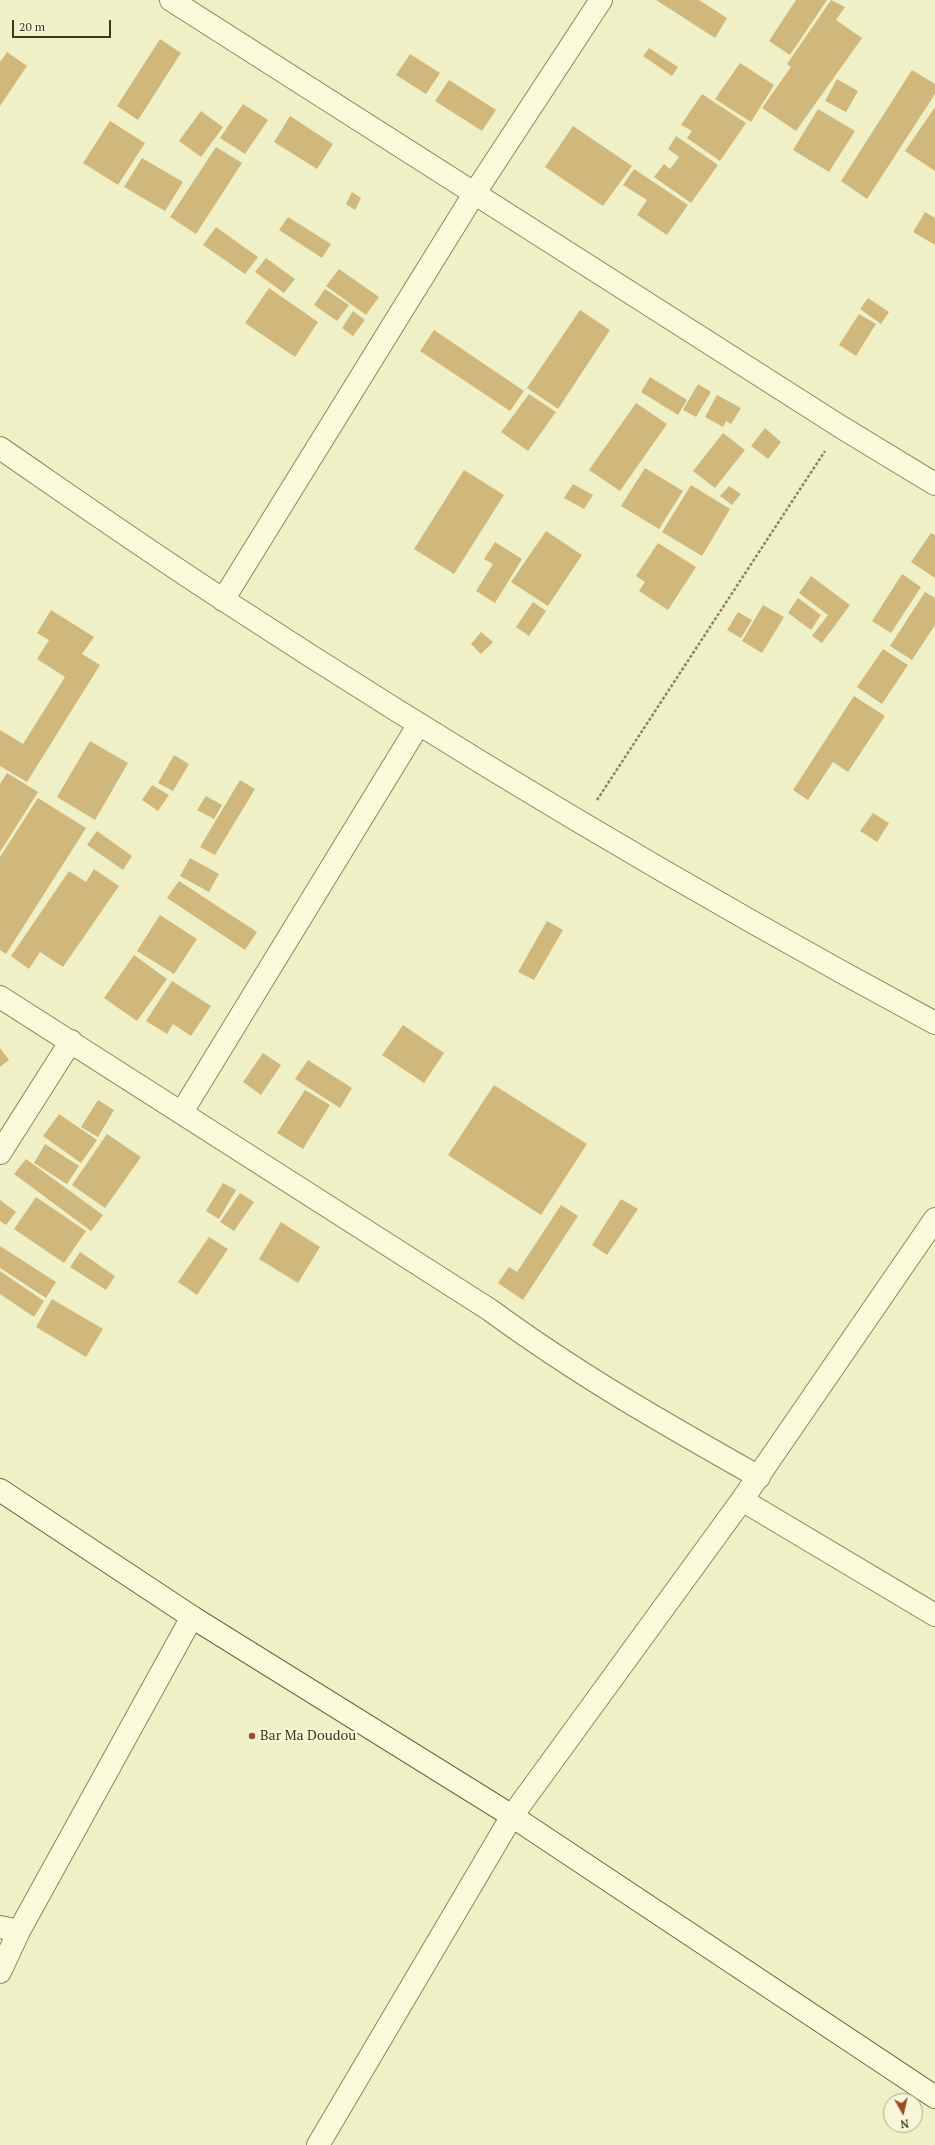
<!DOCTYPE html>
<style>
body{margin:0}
#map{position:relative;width:935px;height:2145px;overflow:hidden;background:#f0f0c7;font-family:"PT Serif",serif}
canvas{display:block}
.north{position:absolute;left:883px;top:2093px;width:40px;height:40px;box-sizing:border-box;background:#f7f7d7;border:1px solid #adaa8d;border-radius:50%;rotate:172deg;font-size:11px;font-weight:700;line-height:16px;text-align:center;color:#3d361f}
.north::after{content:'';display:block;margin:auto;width:14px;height:18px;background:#9e4b29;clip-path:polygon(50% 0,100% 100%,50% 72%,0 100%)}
.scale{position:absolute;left:12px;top:20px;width:99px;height:18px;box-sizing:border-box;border:2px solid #3d361f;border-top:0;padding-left:5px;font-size:12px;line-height:14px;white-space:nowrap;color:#3d361f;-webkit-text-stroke:3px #f7f7d7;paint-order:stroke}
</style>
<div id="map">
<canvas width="935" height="2145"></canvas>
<div class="north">N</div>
<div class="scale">20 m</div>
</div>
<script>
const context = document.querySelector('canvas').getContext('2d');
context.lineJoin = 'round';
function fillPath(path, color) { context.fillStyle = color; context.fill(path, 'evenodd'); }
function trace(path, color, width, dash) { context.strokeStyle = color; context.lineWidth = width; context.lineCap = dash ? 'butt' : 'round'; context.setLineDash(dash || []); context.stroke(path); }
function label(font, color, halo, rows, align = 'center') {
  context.font = font + ' "PT Serif",serif'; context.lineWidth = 4; context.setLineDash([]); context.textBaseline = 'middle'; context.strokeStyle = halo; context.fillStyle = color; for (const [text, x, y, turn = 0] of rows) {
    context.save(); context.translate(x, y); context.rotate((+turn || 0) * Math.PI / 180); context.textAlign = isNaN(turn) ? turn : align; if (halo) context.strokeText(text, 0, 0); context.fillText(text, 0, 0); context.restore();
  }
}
const building = new Path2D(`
 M656,0H699L727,18L715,38Z
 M796,0H827L790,55L769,41Z
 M831,0L845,7L836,20L862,38L796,131L762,108L791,67L787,64Z
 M160,39L181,53L138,120L117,106Z
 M649,48L678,67L672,76L643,56Z
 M7,52L27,66L0,106V62Z
 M410,54L440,73L426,94L396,75Z
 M740,63L774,85L751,122L715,99Z
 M912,70L935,84V94L867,199L841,181Z
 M837,79L858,91L846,112L825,101Z
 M449,80L496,110L482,131L435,101Z
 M702,94L746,123L720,161L687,138L692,131L681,125Z
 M243,104L268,120L245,154L220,138Z
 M935,107V171L905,151Z
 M818,109L855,131L829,172L793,150Z
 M201,111L223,127L201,157L179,141Z
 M290,116L333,144L317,169L274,142Z
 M110,121L145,143L118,185L83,163Z
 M573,126L632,166L603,206L545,167Z
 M676,136L718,165L691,203L654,177L664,164L670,169L679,157L668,149Z
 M216,147L242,163L196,234L170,217Z
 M142,158L183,182L165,211L124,187Z
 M634,169L688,205L667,235L637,215L647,200L623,185Z
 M352,192L361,198L355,210L346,204Z
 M925,212L935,218V245L913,232Z
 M288,217L331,244L322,258L279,230Z
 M216,227L258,257L245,274L203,245Z
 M266,258L295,279L284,293L255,272Z
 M339,269L379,297L366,315L326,286Z
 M269,288L318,322L295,357L245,323Z
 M325,289L349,305L337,321L314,305Z
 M868,298L889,312L881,324L860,309Z
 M580,310L610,330L558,409L527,388Z
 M353,311L365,320L353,336L342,328Z
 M859,314L876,324L856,356L839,345Z
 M434,330L524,391L510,411L420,351Z
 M650,377L687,400L678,415L641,392Z
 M698,384L711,392L696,417L683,410Z
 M529,394L556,412L528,451L501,432Z
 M717,395L741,408L731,424L726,421L723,427L705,417Z
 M636,403L667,424L620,491L589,470Z
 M765,428L781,442L768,459L751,446Z
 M723,433L745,450L715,488L693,471Z
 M645,468L683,491L659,529L621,506Z
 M464,470L504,495L454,574L414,549Z
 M573,484L593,495L584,509L564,498Z
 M691,485L730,509L702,556L662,532Z
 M729,486L741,494L732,505L720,496Z
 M546,531L582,555L548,606L511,582Z
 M931,533L935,535V578L911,562Z
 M495,542L522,559L495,603L476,591L493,564L484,559Z
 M658,543L696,567L668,610L639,591L645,582L636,576Z
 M902,574L921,587L891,633L872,621Z
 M811,576L850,605L822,643L812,636L828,615L799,593Z
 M925,592L935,598V625L912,660L890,646Z
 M798,598L821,615L811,630L788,613Z
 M533,602L546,611L529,636L516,627Z
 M763,605L784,617L762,653L742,641Z
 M51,610L94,637L82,654L100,665L27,782L0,766V730L23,744L65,677L37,659L49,640L37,633Z
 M738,612L752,620L741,638L727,630Z
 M481,632L493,642L481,654L471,644Z
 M883,649L908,665L882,704L857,687Z
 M854,696L885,716L848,772L833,762L808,800L793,790Z
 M90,741L128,763L95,820L57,797Z
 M174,755L189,764L173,791L158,783Z
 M7,773L38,792L0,852V784Z
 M240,780L255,789L215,855L200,847Z
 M152,785L169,795L158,811L142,800Z
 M206,796L222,805L214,819L197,810Z
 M38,798L86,828L6,954L0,950V857Z
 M873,813L889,823L877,842L860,831Z
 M97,831L132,856L123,870L87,845Z
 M190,858L219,874L209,892L180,876Z
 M94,869L119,886L63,967L40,952L29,969L11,956L69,871L86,882Z
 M179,881L257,932L245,950L167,898Z
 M160,915L197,939L174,974L137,951Z
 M547,921L563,930L534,980L518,972Z
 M134,955L167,979L137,1021L104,998Z
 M172,981L211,1006L191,1036L173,1024L167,1034L146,1021Z
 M403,1025L444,1053L424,1083L382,1055Z
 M0,1048L9,1060L0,1067Z
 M263,1053L281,1065L261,1095L243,1082Z
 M308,1060L352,1088L340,1108L295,1079Z
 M494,1085L587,1144L541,1215L448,1155Z
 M305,1090L330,1105L303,1149L277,1133Z
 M98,1100L114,1110L98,1137L81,1127Z
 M59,1114L97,1140L81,1163L43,1136Z
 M107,1134L141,1157L105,1208L72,1185Z
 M45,1144L79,1166L67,1184L34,1163Z
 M26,1159L103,1215L91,1231L14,1174Z
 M223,1183L236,1190L219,1219L206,1211Z
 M240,1193L254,1202L234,1231L220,1222Z
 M36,1197L86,1231L64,1263L14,1229Z
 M621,1199L638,1209L607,1255L592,1245Z
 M0,1200L16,1212L6,1225L0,1221Z
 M561,1205L578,1216L523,1300L498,1283L509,1267L517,1272Z
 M281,1222L320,1247L298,1283L259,1259Z
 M209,1237L228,1249L197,1295L178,1282Z
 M0,1246L56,1282L46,1298L0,1268Z
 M80,1252L115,1276L106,1290L70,1267Z
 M0,1271L44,1301L34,1317L0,1294Z
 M52,1299L103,1329L86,1357L36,1327Z`);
const path = new Path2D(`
 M597,800L825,451`);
const street = new Path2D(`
 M171,0L841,427L935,484
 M0,448C74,499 148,551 224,600C455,751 692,892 935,1023
 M223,600L474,194L601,0
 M0,997L490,1310C577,1374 665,1424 759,1477
 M182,1112L419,724
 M0,1153L71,1041
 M742,1500L935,1615
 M0,1927L19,1931
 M0,1972L19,1931L192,1617
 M318,2145L512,1816L742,1500L935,1219`);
const secondary = new Path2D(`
 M0,1490L192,1617L512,1816L935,2097`);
const markers = [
 [252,1736,4,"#9e4b29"]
];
const poiNames = [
 ["Bar Ma Doudou",260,1736]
];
fillPath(building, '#d0b87c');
trace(street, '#8d855b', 24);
trace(secondary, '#6f653e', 24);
trace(path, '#8d855b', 2.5, [3, 2]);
trace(street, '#fafadb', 22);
trace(secondary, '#fafadb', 22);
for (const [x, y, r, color] of markers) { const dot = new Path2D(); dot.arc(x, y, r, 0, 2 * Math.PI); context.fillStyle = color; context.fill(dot); trace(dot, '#f7f7d7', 1.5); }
label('14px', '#3d361f', '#f7f7d7', poiNames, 'left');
</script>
